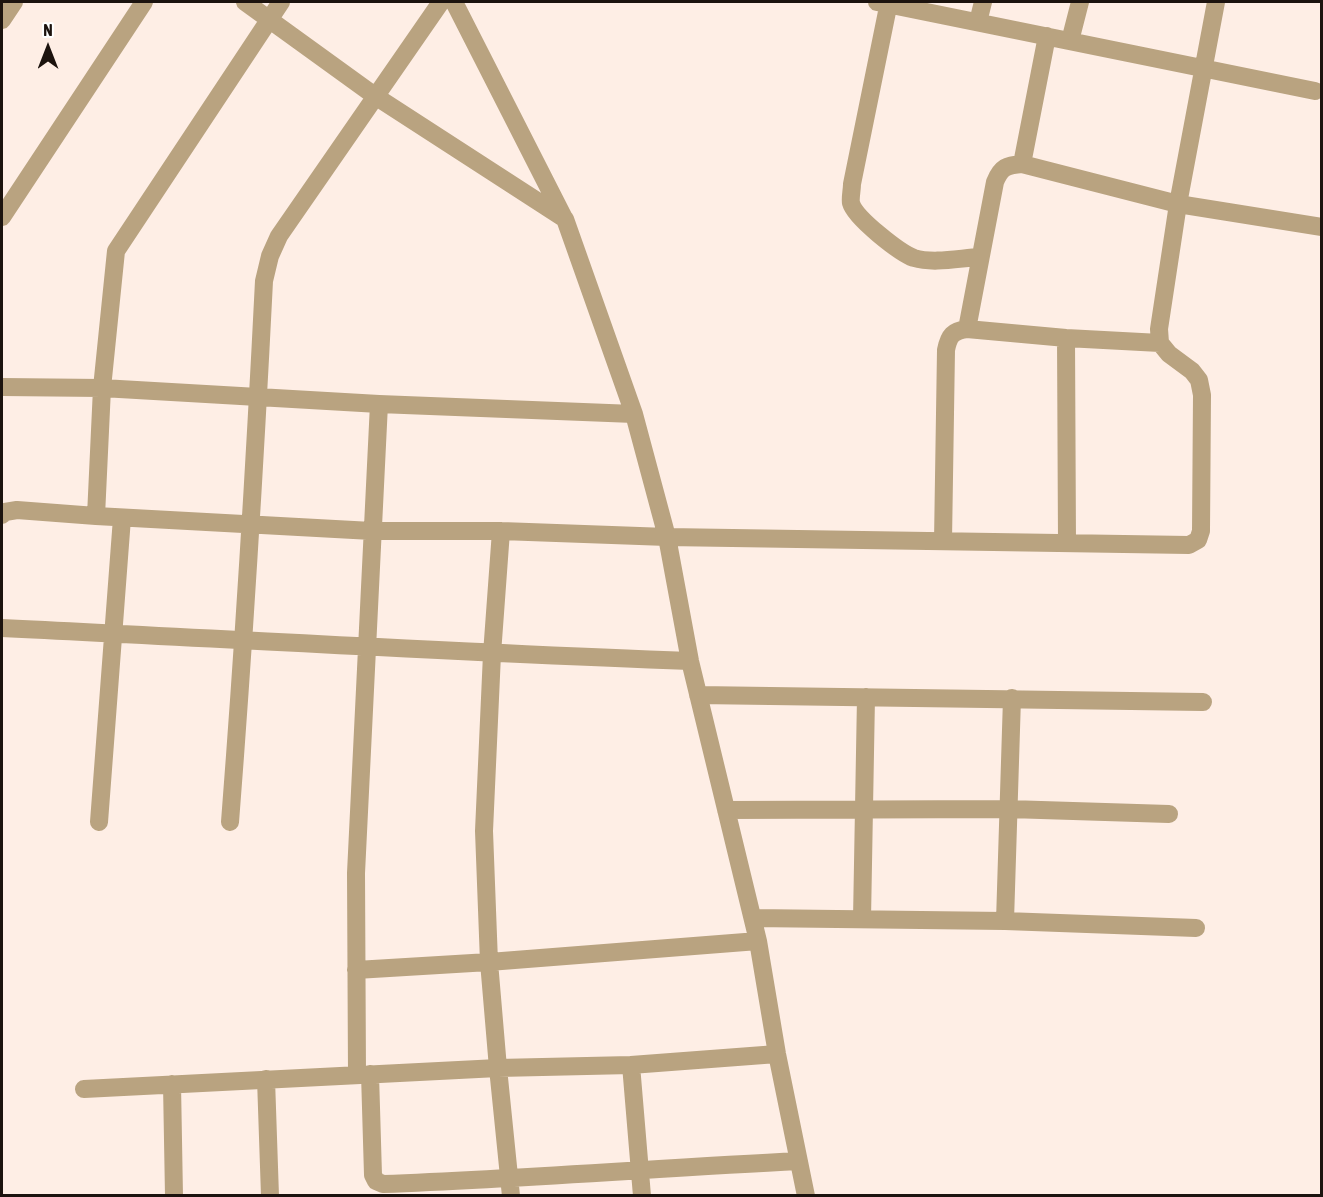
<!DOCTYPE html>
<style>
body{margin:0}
#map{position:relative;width:1323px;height:1197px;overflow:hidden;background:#feeee5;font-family:"Asap Condensed",sans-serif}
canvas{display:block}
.frame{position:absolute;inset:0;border:3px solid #1c130e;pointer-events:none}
.north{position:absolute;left:18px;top:18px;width:60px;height:60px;-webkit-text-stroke:4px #fff;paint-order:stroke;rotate:0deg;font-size:16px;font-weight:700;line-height:24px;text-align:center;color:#1c130e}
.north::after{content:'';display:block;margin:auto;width:21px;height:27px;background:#1c130e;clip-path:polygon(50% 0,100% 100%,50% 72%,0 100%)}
</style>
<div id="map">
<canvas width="1323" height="1197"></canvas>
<div class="frame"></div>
<div class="north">N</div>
</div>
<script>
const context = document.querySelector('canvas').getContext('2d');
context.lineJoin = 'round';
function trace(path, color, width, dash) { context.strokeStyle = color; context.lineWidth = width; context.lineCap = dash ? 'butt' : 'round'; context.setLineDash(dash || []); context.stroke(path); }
const minor = new Path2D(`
 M245,2L375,96L565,219L634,414L667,537L690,661L758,941L777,1054L806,1196
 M281,2L116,251L102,388L96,516L372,531H501L667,537L1189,545L1198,540L1201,531L1202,395L1199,380L1192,371L1169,354L1160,343L1159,329L1178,204L1216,2
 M454,2L564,218
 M877,2L1315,91
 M889,2L852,184C852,190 850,198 851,203C855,218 900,253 914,258C934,264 960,258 980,257
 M2,20L14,2
 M978,22L983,2
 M1070,41L1080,2
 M1022,164L1047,36
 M2,217L144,2
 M967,329L995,182C1001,167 1007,165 1022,164L1178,204L1322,227
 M1066,338L1067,543
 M2,387L102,388L379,404L634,414
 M2,515L5,512L17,510L96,516
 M501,531L492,654L484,831L489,962L498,1068L511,1196
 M943,541L946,350C949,335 953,331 967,329L1066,338L1160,343
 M2,628C231,639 460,653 690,661
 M698,695L1203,702
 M726,810L1009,809L1169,814
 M99,822L122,518
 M230,822C244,642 255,461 264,281L270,256L279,236L441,2
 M753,918L1005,921L1196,928
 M862,919L866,697
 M1005,921L1012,698
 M356,970L489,962L758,941
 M631,1065L642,1196
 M370,1074L373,1175L376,1181L383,1184C522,1179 660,1168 799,1161
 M357,1075L356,873L379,404
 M266,1079L270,1196
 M172,1084L174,1196
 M84,1089L498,1068L631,1065L777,1054`);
trace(minor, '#b9a380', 18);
</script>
